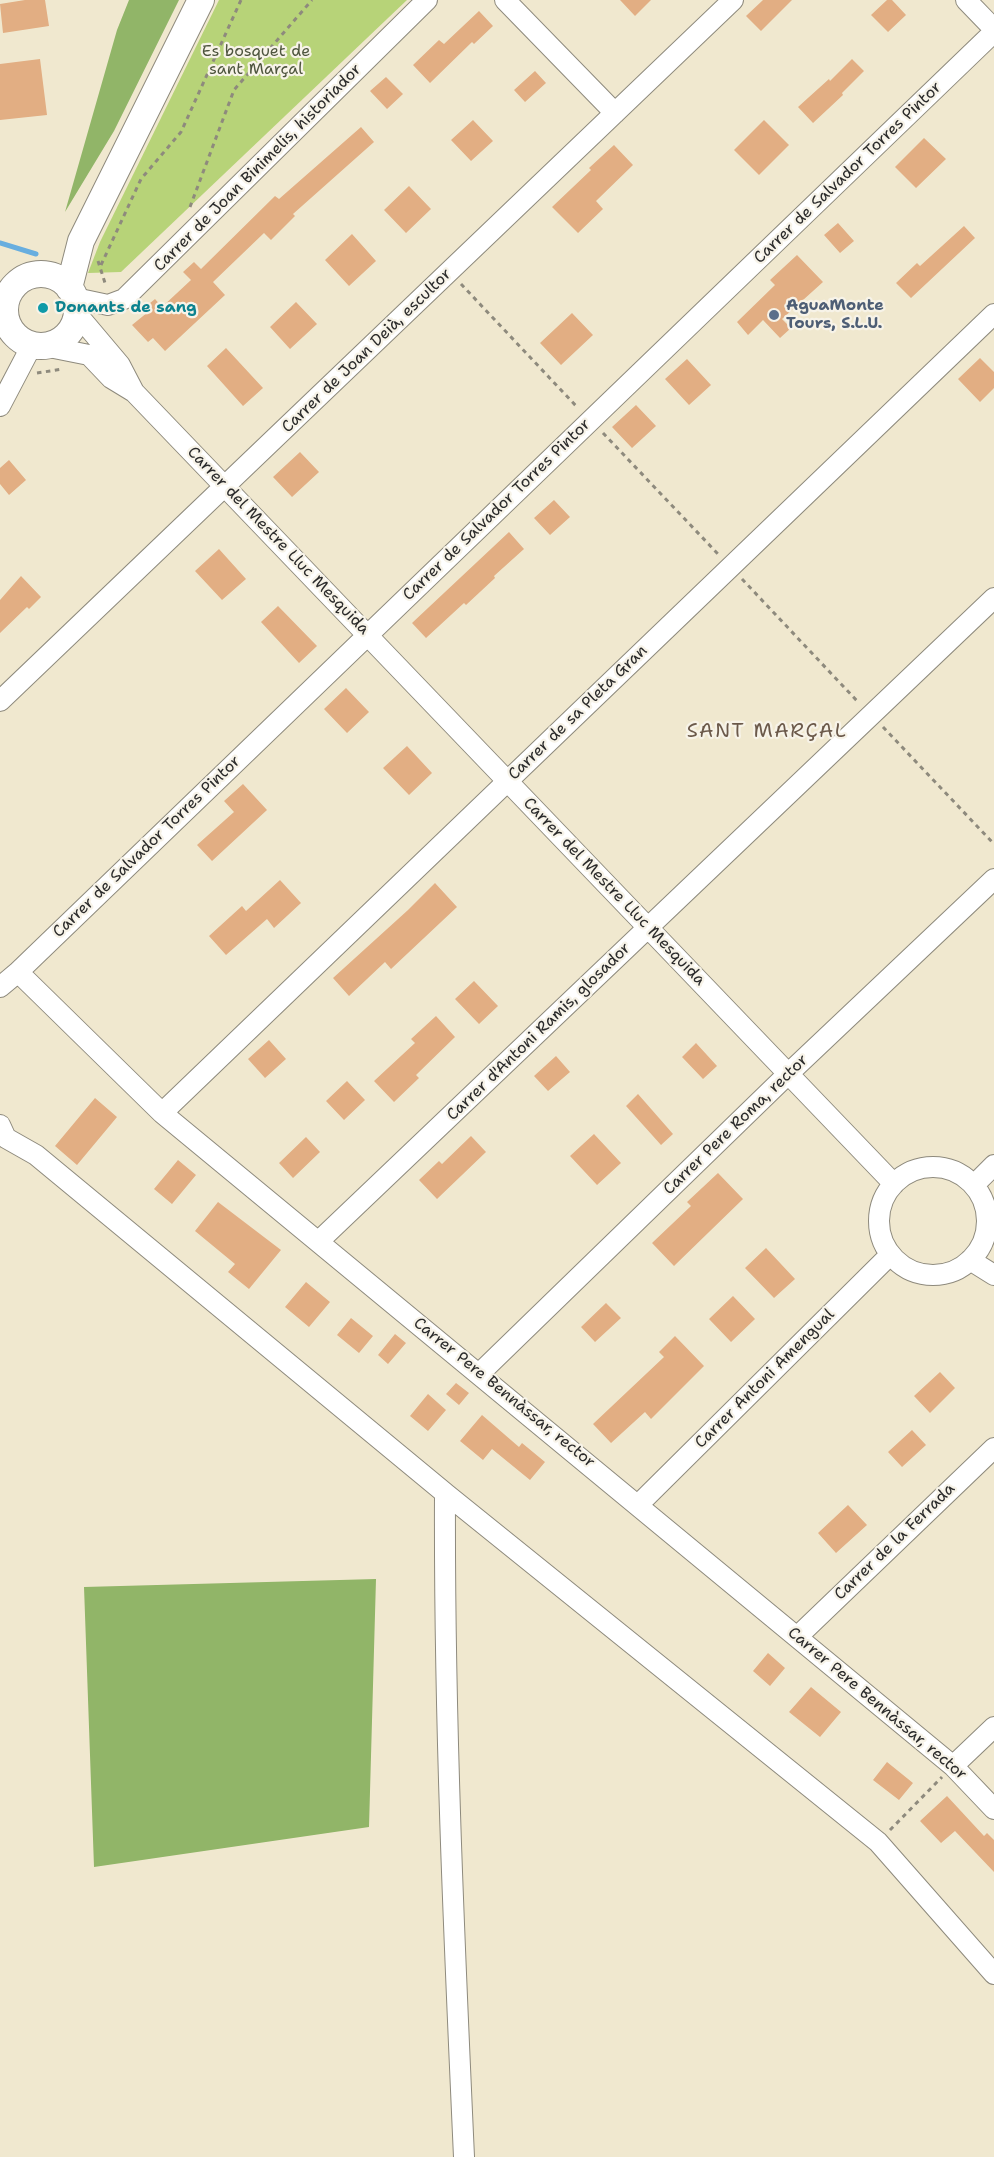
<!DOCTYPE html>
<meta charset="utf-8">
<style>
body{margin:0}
canvas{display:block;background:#f0e8cf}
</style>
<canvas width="994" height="2157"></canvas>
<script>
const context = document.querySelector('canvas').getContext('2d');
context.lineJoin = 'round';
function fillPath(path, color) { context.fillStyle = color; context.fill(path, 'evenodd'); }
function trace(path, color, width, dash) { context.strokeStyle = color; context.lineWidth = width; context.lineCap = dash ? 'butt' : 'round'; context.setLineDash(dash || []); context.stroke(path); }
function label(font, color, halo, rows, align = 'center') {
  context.font = font + ' "Shantell Sans",sans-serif'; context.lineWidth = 4.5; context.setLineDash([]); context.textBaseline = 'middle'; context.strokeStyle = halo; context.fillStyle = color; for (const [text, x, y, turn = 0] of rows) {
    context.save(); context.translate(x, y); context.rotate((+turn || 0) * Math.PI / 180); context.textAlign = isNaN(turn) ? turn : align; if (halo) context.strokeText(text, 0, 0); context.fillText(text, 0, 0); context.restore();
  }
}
const green = new Path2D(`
 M219,0H407L121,272L88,273L100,242Z`);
const forest = new Path2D(`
 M129,0H179L114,131L65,212L117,30Z
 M376,1579L369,1827L94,1867L84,1587Z`);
const stream = new Path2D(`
 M0,243L36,254`);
const building = new Path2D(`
 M25,0H45L49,26L3,33L0,4Z
 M620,0H651L635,16Z
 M763,0H792L761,31L746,16Z
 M887,0H892L906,15L888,32L871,15Z
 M479,11L493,26L474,44L472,42L430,83L413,65L439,40L444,44Z
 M40,59L47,115L0,120V64Z
 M852,59L864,71L842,93L843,95L813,123L798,107L829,79L830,81Z
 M535,71L546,83L525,102L514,90Z
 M386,77L403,94L387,109L370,91Z
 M473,120L493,141L471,161L451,140Z
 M764,120L789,145L759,175L734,150Z
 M361,127L374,142L293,214L295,216L271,240L264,233L213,282L225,295L165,351L153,338L148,342L132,325L148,312L144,308L155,299L162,307L191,280L183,272L194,262L201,269L275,196L279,199Z
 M924,138L946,159L916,188L895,167Z
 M614,145L633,165L596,201L603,209L578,233L552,207L591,170L589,168Z
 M409,186L431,209L406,233L384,210Z
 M838,223L854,241L840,253L824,235Z
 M964,226L975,238L911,298L896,283L917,263L920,266Z
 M352,234L376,261L349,286L325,260Z
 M797,255L823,282L782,319L791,328L780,338L763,320L748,335L737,322L775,285L770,280Z
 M296,302L317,324L290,349L270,327Z
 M572,313L593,335L561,365L540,343Z
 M226,348L263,388L243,406L207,366Z
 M980,358L994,372V388L980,402L958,379Z
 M687,359L711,385L689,405L665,379Z
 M636,405L656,426L632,448L612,427Z
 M300,452L319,472L292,497L273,477Z
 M9,460L26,480L9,495L0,484V468Z
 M554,500L570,517L550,535L534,518Z
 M509,532L524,549L494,576L495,578L466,605L464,603L426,638L412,623Z
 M219,549L246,579L222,600L195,571Z
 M21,576L41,597L29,609L27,607L0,633V600Z
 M278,606L317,646L299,663L261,622Z
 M346,688L369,712L347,733L324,709Z
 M407,746L432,773L409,795L383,768Z
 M243,784L267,810L212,861L197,845L234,812L224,801Z
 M280,880L301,903L274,928L267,919L226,955L209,936L242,906L246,911Z
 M435,883L457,907L391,969L385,962L349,996L333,978L408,910Z
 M474,981L498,1006L479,1024L455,999Z
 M436,1016L455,1037L416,1075L419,1078L394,1102L374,1081L415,1043L411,1039Z
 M269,1040L286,1059L265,1078L248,1059Z
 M696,1043L717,1066L703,1079L682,1057Z
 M556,1056L570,1072L548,1091L534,1076Z
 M347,1081L365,1100L344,1120L326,1101Z
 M638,1094L673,1134L661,1145L626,1106Z
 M95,1098L117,1117L77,1165L55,1146Z
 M594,1134L621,1163L597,1185L570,1156Z
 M471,1136L486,1152L437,1199L419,1180L439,1161L442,1164Z
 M306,1137L320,1152L293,1178L279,1163Z
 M178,1160L196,1175L172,1204L154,1189Z
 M718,1173L743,1199L674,1266L652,1243L691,1206L687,1202Z
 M218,1202L281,1250L249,1289L228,1272L235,1264L195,1231Z
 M766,1248L795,1279L774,1298L745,1268Z
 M306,1282L330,1302L309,1327L285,1307Z
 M733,1296L755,1319L731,1342L709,1319Z
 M606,1303L621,1318L595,1342L581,1327Z
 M351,1318L373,1336L359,1353L337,1335Z
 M395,1334L406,1343L388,1364L378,1355Z
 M675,1336L704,1366L651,1419L645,1412L611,1443L593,1424L664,1357L659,1352Z
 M940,1372L955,1388L930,1413L914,1396Z
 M456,1383L469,1393L459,1405L446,1394Z
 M428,1394L446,1410L428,1431L410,1416Z
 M482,1415L519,1447L522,1443L545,1462L530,1480L492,1449L483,1460L460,1441Z
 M912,1430L926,1445L902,1467L888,1452Z
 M848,1505L867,1525L836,1553L818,1533Z
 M768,1653L785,1668L770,1686L753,1671Z
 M811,1687L841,1712L820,1737L789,1712Z
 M887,1762L913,1783L899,1800L873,1780Z
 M947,1796L984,1836L987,1833L994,1840V1872L955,1831L941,1843L920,1821Z`);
const path = new Path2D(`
 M190,207L234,90L312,0
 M98,261L106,286
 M101,265L141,179L181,132L241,0
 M461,284L578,408
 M37,373L63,369
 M603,433L718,554
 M742,579L859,703
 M883,727L994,844
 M890,1830L942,1777`);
const minor = new Path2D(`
 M505,0L615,113
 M966,0L994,29
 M75,298L108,305L124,299L427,0
 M77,314L120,365L133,390
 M44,346L89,355L111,378L134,392L894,1184
 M0,406L32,345
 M0,701L733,0
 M18,972L162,1113L953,1766L994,1809
 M0,987L18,972L994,32
 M162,1113L994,314
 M0,1125L6,1138L36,1155L445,1493C444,1714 454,1936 464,2157
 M879 1221a54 54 0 1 1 108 0a54 54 0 1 1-108 0Z
 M974,1185L994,1165
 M319,1241L994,598
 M970,1260L994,1275
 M479,1374L788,1074L994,879
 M445,1493L878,1842L994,1974
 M639,1504L890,1255
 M797,1637L994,1448
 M953,1766L994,1727`);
const tertiary = new Path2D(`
 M5 310a36 36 0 1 1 72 0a36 36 0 1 1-72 0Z
 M69,288L81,241L201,0`);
const markers = [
 [43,308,6,"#0f9aa8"],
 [774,315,6,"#5c6f8a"]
];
const parkNames = [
 ["Es bosquet de",256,52],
 ["sant Marçal",256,70]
];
const streetNames = [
 ["Carrer de Joan Binimelis, historiador",258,168,-45],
 ["Carrer de Salvador Torres Pintor",848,173,-44],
 ["Carrer de Joan Deià, escultor",367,351,-44],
 ["Carrer de Salvador Torres Pintor",497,510,-44],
 ["Carrer del Mestre Lluc Mesquida",278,541,46],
 ["Carrer de sa Pleta Gran",578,713,-44],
 ["Carrer de Salvador Torres Pintor",147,847,-44],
 ["Carrer del Mestre Lluc Mesquida",614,892,46],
 ["Carrer d'Antoni Ramis, glosador",539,1032,-44],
 ["Carrer Pere Roma, rector",736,1125,-44],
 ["Carrer Antoni Amengual",765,1379,-45],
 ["Carrer Pere Bennàssar, rector",504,1393,39],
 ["Carrer de la Ferrada",895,1542,-44],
 ["Carrer Pere Bennàssar, rector",877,1704,40]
];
const serviceNames = [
 ["AguaMonte",786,306],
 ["Tours, S.L.U.",786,324]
];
const cultureNames = [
 ["Donants de sang",55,308]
];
const quarterNames = [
 ["SANT MARÇAL",767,732]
];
fillPath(green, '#b7d378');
fillPath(forest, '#91b568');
trace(stream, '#68aedf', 5);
fillPath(building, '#e2ae83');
trace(minor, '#8e8a7d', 22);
trace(tertiary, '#8e8a7d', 28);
trace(path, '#8e8a7d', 3, [4.5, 4.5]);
trace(minor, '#fff', 20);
trace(tertiary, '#fff', 26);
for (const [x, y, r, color] of markers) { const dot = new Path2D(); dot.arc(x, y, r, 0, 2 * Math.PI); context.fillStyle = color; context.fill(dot); trace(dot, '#f7f3e8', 2); }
label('16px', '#4e553e', '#f7f3e8', parkNames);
label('16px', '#2b2b2b', '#f7f3e8', streetNames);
label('bold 16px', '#4e5e75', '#f7f3e8', serviceNames, 'left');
label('bold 16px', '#0d838f', '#f7f3e8', cultureNames, 'left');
context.letterSpacing = '1.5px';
label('20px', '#6b594a', '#f7f3e8', quarterNames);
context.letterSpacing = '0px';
</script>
